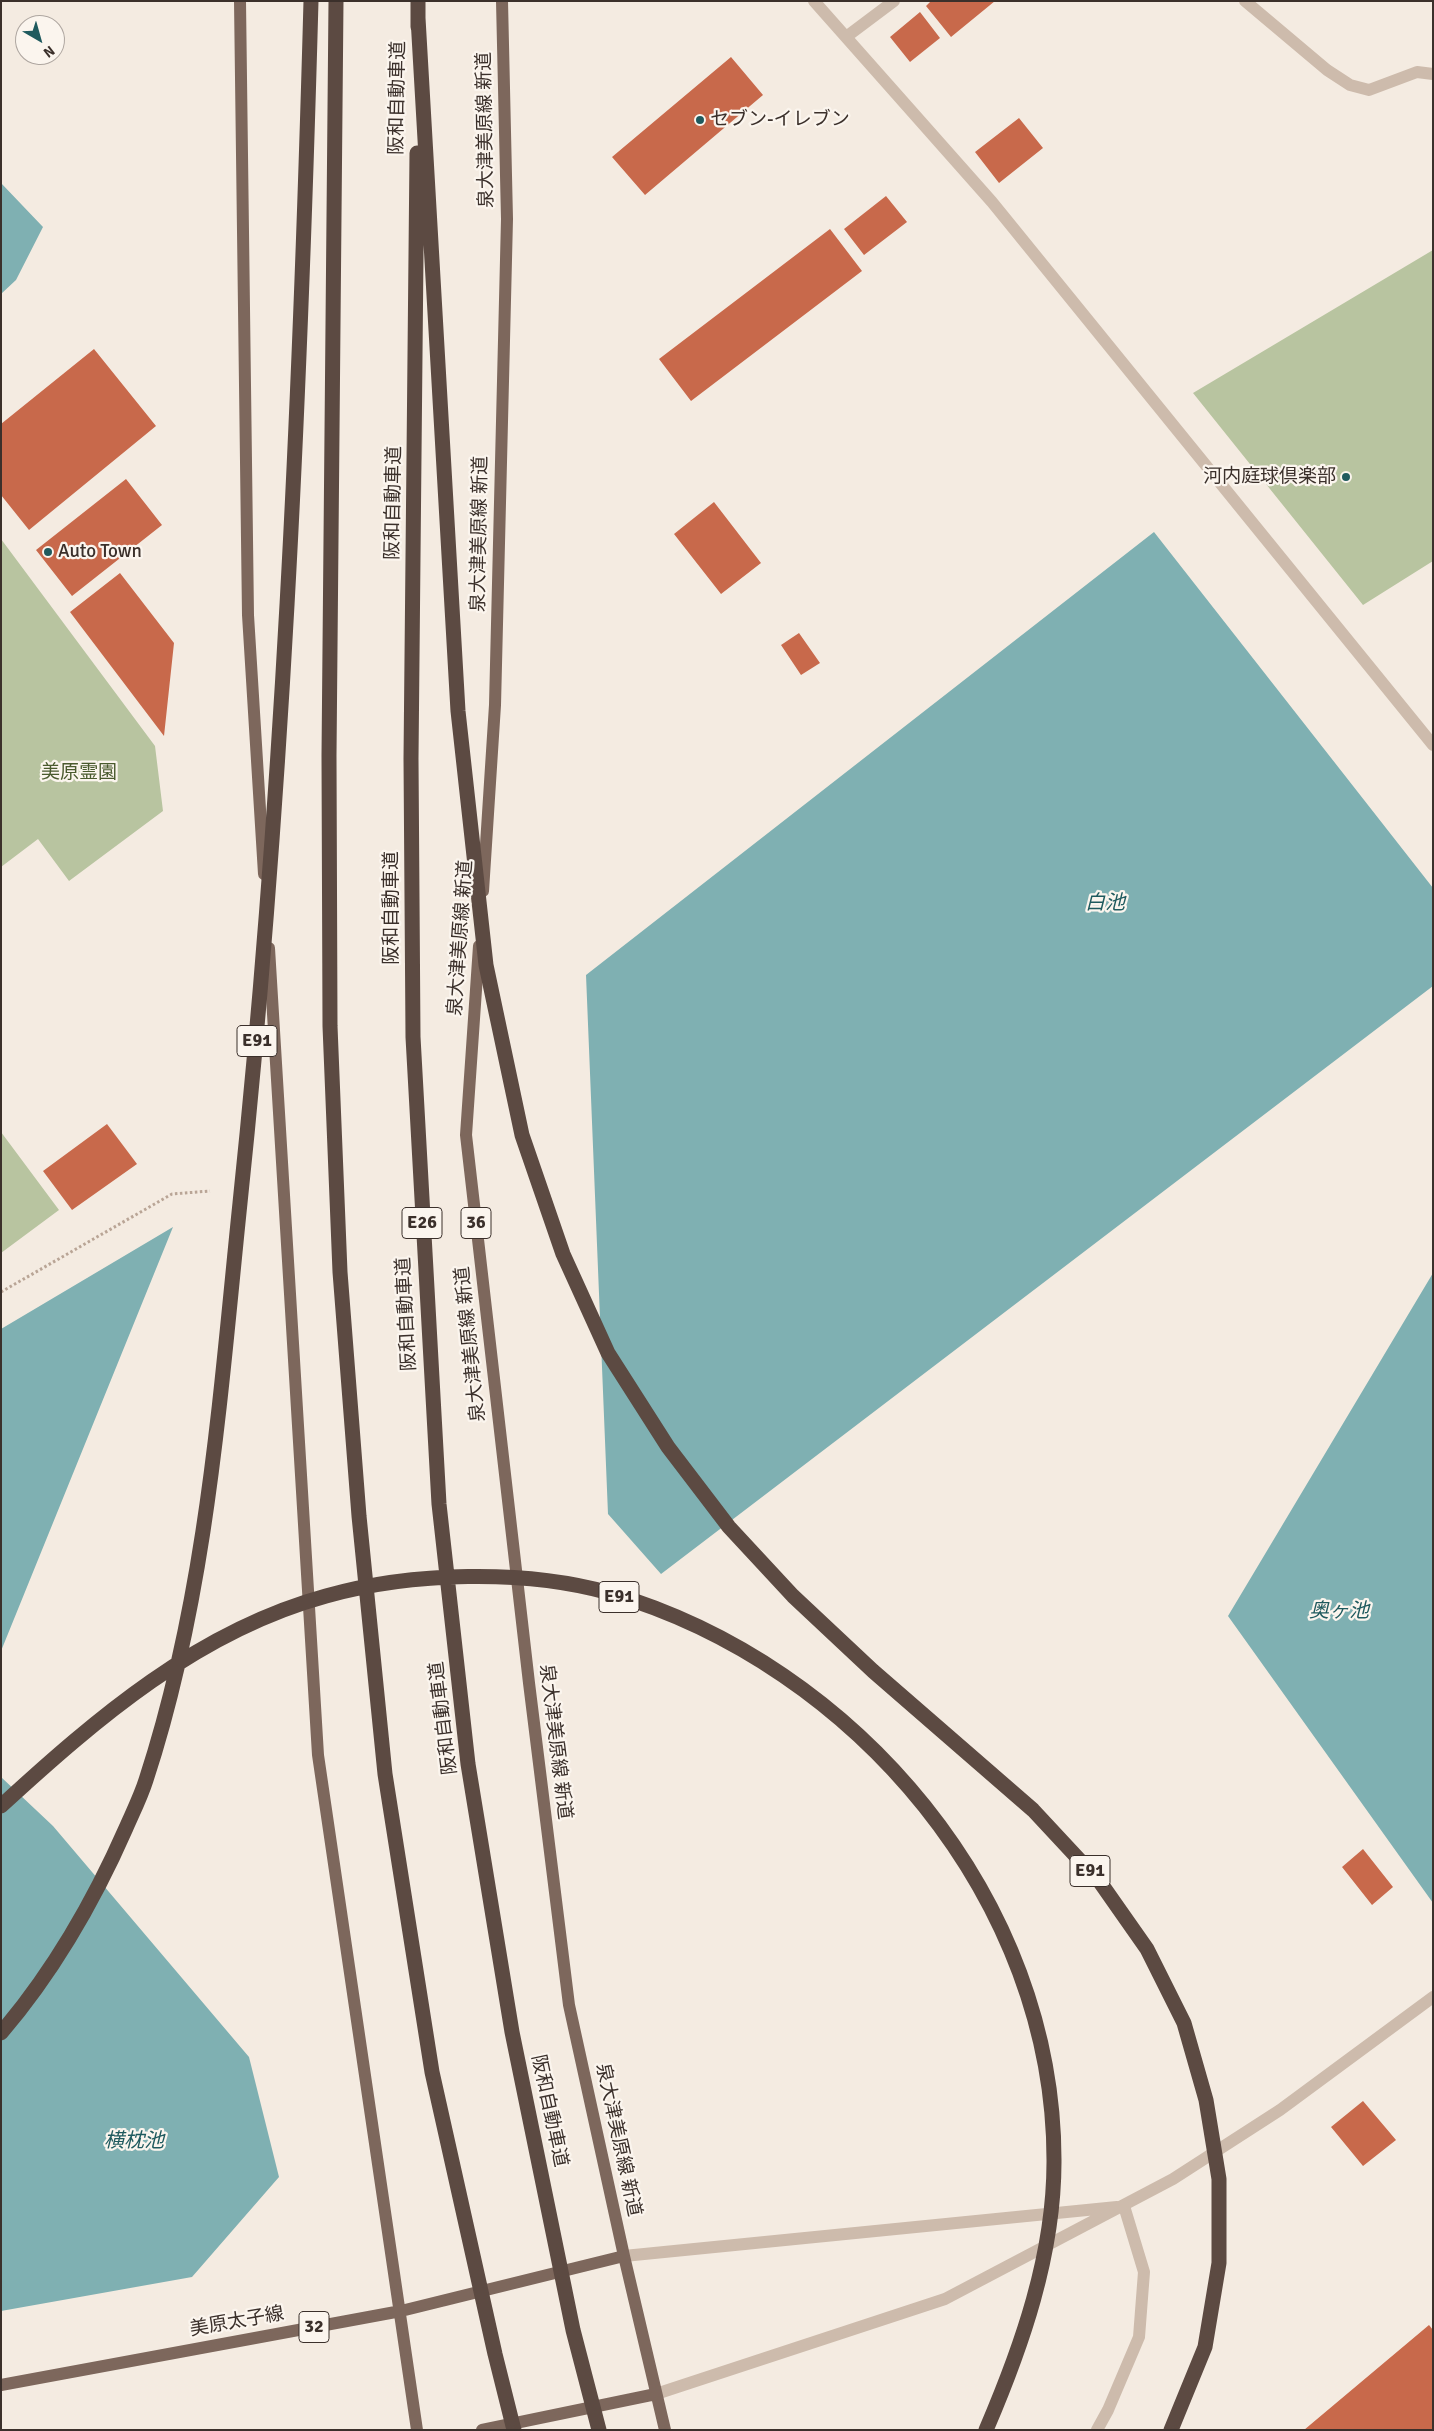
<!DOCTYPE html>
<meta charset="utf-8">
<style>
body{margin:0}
#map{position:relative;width:1434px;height:2431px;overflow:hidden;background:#f4ebe1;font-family:Signika,sans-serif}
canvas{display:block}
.frame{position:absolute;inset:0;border:2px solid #3b302b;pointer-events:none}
.north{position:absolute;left:15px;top:15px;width:50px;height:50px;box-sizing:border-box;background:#fbf5ee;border:1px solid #aea6a0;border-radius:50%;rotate:142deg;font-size:14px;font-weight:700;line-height:20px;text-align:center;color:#3b302b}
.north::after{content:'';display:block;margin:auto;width:18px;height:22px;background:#1f5a5e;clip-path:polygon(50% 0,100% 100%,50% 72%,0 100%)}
</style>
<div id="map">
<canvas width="1434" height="2431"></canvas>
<div class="frame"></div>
<div class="north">N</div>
</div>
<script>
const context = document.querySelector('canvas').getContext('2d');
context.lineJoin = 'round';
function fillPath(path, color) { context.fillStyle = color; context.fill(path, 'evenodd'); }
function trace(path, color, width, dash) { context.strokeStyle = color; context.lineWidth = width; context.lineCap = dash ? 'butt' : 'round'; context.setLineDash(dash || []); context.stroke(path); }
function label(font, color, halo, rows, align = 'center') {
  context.font = font + ' Signika,"Noto Sans JP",sans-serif'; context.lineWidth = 4.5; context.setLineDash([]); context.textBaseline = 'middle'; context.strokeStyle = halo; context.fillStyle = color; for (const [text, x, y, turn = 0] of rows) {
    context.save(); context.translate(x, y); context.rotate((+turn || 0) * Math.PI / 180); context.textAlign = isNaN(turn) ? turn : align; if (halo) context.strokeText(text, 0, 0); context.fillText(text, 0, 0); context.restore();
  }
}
const green = new Path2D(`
 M1433,250V561L1363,605L1193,393Z
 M1,539L155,746L163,811L69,881L38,839L1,867Z
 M1,1132L59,1210L1,1253Z`);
const water = new Path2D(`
 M1,183L43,227L16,280L1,294Z
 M1154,532L1433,888V986L661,1574L608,1514L586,975Z
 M173,1227L1,1651V1329Z
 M1433,1273V1903L1228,1616Z
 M1,1777L53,1826L249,2057L279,2177L192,2277L1,2311Z`);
const building = new Path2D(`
 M931,1H995L951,37L926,6Z
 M920,12L940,38L910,62L890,37Z
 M731,57L763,95L645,195L612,157Z
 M1019,118L1043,148L999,183L975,152Z
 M886,196L907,222L864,255L844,229Z
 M830,229L862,271L691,401L659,359Z
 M94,349L156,426L29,530L1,495V424Z
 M126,479L162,525L72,596L36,550Z
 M714,502L761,563L721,594L674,534Z
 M120,573L174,643L164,736L70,612Z
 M799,633L820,663L801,675L781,645Z
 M107,1124L137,1164L72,1210L43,1171Z
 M1363,1849L1393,1887L1372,1905L1342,1867Z
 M1363,2101L1396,2140L1363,2166L1331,2127Z
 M1429,2325L1433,2330V2430H1304Z`);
const path = new Path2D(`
 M1,1292L172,1194L210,1191`);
const street = new Path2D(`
 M814,1L992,202L1433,745
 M1245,1L1327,70L1350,85L1369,90L1417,72L1433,74
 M846,37L894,1
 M624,2256L1117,2207
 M656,2394L945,2299L1173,2179L1280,2110L1433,1997
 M1097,2430L1108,2410L1139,2337L1144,2272L1124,2206`);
const primary = new Path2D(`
 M240,1L248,615L264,874
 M483,891L495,705L507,219L502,1
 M479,946L466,1135L529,1683L569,2005L624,2256L665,2430
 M269,948L318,1755L417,2430
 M1,2385L401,2311L624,2256
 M482,2430L656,2394`);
const highwayBridge = new Path2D(`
 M336,1L329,755L330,1026L340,1272L359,1516L385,1774L432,2072L495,2354L514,2430
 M418,18L458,711L486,965L522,1135L563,1254L608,1353L668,1447L729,1527L793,1596L873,1671L1033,1810L1100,1882L1147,1949L1184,2023L1206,2100L1219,2179V2263L1205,2347L1171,2430
 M418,27V1
 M417,153L411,758L413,1037L439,1504L468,1764L512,2032L573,2330L599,2430
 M1,1806C97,1718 198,1631 326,1596C411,1572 525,1569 610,1593C856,1665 1055,1900 1054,2162C1054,2255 1022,2346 986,2430
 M1,2033C53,1972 94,1901 126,1828C133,1812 141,1796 146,1780C207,1594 220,1396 240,1203C282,804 300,402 311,1`);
const markers = [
 [700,120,5,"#1f5a5e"],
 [1346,477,5,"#1f5a5e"],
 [48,552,5,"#1f5a5e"]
];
const shields = [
 [257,1041,40],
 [422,1223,40],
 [476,1223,30],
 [619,1597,40],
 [1090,1871,40],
 [314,2327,30]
];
const shieldNames = [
 ["E91",257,1041],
 ["E26",422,1223],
 ["36",476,1223],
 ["E91",619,1597],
 ["E91",1090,1871],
 ["32",314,2327]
];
const streetNames = [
 ["阪和自動車道",398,98,-89],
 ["泉大津美原線 新道",486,130,-91],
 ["阪和自動車道",394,503,-89],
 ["泉大津美原線 新道",480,534,-89],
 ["阪和自動車道",392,908,-90],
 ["泉大津美原線 新道",461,938,-86],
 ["阪和自動車道",407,1314,-93],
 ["泉大津美原線 新道",471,1344,-96],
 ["阪和自動車道",444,1718,-97],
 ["泉大津美原線 新道",555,1742,83],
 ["阪和自動車道",549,2111,78],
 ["泉大津美原線 新道",618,2140,78],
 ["美原太子線",237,2322,-10]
];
const poiNames = [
 ["セブン-イレブン",710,120],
 ["河内庭球倶楽部",1336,477,"right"],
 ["Auto Town",58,552]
];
const parkNames = [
 ["美原霊園",79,773]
];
const waterNames = [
 ["白池",1105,904],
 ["奥ヶ池",1339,1612],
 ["横枕池",134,2142]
];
fillPath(green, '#b8c4a0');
fillPath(water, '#7fb0b2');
fillPath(building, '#c8694b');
trace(path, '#b9a596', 3, [2.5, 2.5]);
trace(street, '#cdbbac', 12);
trace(primary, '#7d675c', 12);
trace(highwayBridge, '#5c4a42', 15);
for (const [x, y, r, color] of markers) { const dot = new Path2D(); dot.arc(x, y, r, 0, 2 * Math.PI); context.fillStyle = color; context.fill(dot); trace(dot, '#fbf5ee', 2); }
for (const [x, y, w] of shields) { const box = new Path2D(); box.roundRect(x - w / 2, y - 15.5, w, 31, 4); context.fillStyle = '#fbf5ee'; context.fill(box); trace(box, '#3b302b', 1); }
label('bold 18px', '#3b302b', null, shieldNames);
label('19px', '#3b302b', '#fbf5ee', streetNames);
label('19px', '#3b302b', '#fbf5ee', poiNames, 'left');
label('19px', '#4a5a2e', '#fbf5ee', parkNames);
label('italic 20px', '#1f5a5e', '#fbf5ee', waterNames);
</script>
